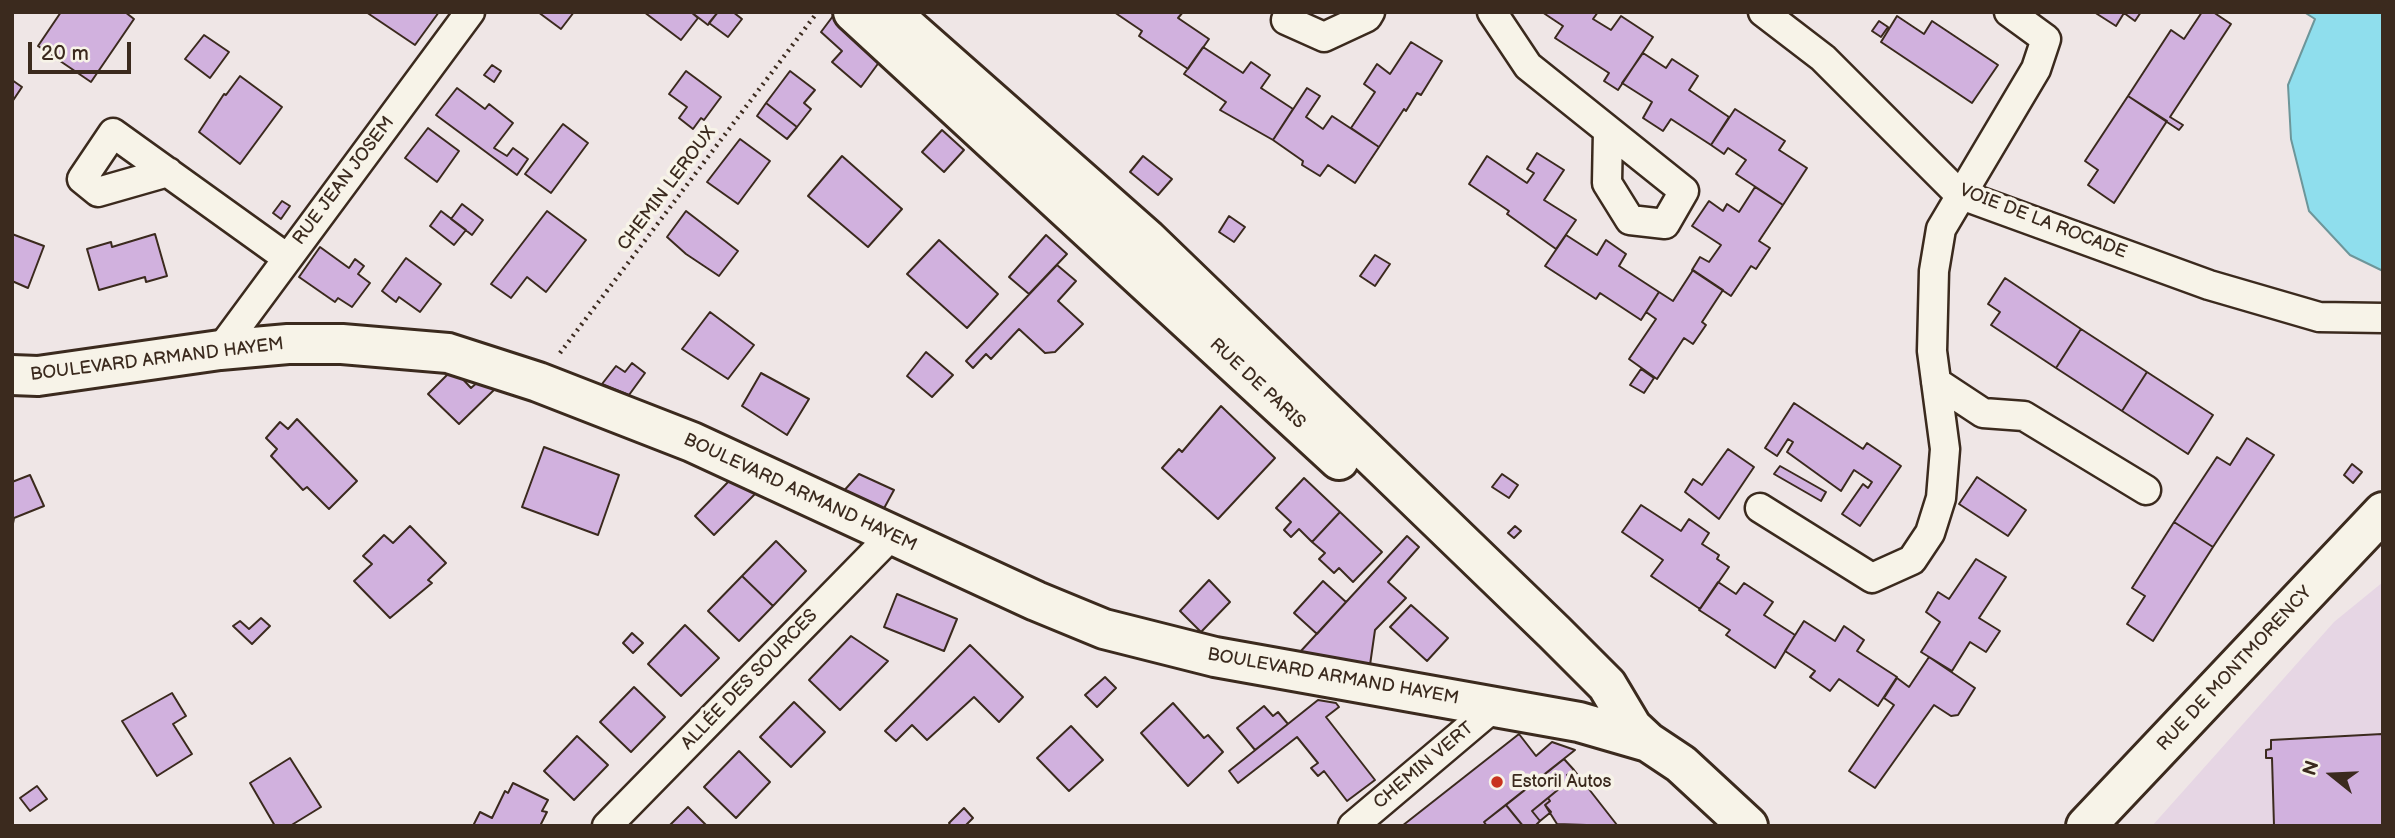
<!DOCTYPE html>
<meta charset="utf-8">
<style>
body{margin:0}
#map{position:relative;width:2395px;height:838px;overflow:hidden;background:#efe6e6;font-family:"Balsamiq Sans",sans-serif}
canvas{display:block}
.frame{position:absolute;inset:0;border:14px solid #3b2a1e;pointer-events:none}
.north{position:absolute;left:2297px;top:740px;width:70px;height:70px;-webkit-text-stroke:5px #f7f3e8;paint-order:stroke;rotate:288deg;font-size:19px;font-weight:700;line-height:28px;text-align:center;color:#3b2a1e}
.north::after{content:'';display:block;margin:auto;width:24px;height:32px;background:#3b2a1e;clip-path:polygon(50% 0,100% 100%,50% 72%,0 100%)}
.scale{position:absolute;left:28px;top:42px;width:103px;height:32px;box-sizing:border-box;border:4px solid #3b2a1e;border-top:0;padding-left:9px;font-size:21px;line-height:24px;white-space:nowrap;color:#3b2a1e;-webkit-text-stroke:5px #f7f3e8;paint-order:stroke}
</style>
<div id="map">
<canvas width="2395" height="838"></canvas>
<div class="frame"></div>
<div class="north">N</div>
<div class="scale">20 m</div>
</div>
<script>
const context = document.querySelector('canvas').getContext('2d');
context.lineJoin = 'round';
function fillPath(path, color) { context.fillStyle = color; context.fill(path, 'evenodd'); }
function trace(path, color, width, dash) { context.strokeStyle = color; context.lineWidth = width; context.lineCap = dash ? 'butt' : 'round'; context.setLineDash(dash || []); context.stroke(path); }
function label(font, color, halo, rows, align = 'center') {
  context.font = font + ' "Balsamiq Sans",sans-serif'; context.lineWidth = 7; context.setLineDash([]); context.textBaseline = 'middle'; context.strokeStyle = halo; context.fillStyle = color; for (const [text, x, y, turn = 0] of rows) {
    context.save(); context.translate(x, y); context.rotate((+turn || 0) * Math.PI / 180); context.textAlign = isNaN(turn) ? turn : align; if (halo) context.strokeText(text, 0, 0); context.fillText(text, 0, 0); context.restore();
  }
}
const built = new Path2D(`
 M2383,582V826H2152L2334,622Z`);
const water = new Path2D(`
 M2304,12H2383V271L2350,255L2309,211L2291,139L2288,85L2315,19Z`);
const building = new Path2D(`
 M61,12H125L134,19L91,82L38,46Z
 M366,12H439L415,45Z
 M538,12H574L561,29Z
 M644,12H691L698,18L681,40Z
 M691,12H718L708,25Z
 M718,12H733L742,19L728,37L709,23Z
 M836,12L888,50L861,87L832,62L842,51L821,32Z
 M1114,12H1183L1178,18L1209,39L1188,69L1139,36L1142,31Z
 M1542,12H1598L1593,19L1611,30L1621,16L1653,37L1618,90L1604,81L1609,73L1555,38L1563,26Z
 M2094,12H2141L2135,21L2124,13L2116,26Z
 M2202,12H2213L2231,24L2170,117L2183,125L2179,130L2128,96L2171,30L2184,39Z
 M1897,16L1924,34L1932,21L1998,65L1972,103L1881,42Z
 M1879,21L1888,27L1881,37L1872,31Z
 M204,35L229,52L210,78L185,59Z
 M1411,42L1442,61L1421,95L1417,93L1406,111L1404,109L1379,147L1351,128L1375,92L1364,84L1377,64L1390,74Z
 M1203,47L1243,73L1251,62L1270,75L1261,88L1293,109L1273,140L1220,110L1226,102L1184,74Z
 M1643,53L1666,68L1672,59L1698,76L1689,90L1729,117L1711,145L1671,119L1663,131L1643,118L1652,102L1622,83Z
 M492,65L501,71L494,82L484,75Z
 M686,71L721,97L704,120L701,118L693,129L679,118L687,107L669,94Z
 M790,71L815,90L804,103L811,109L797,127L766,103Z
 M240,76L282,107L240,164L199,132L224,94L226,95Z
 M12,80L22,87L12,102Z
 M457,88L485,109L489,104L513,123L494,148L507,156L513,148L528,159L517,175L436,115Z
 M1307,88L1320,96L1306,117L1323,129L1332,116L1379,147L1355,183L1328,165L1320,176L1302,165L1303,161L1273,140Z
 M2128,96L2167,121L2114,203L2088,185L2098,170L2085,161Z
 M766,103L797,127L787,139L757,116Z
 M1735,109L1785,141L1779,150L1807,168L1783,205L1736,174L1746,160L1728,148L1724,154L1711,145Z
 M563,124L588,143L551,193L525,174Z
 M428,128L459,151L437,182L405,158Z
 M942,130L964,150L944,172L922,152Z
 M740,139L770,161L738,204L707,182Z
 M1537,153L1564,170L1544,200L1576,220L1556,249L1507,214L1509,211L1469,184L1487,156L1527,183L1534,173L1527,169Z
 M842,156L902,209L868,247L808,196Z
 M1143,156L1172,179L1158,195L1130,172Z
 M1755,187L1783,205L1759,241L1770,248L1756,269L1751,266L1731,296L1692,270L1700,257L1709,262L1721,245L1692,226L1709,201L1723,211L1727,204L1739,212Z
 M282,201L290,206L281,219L273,213Z
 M462,204L483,220L472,235L451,219Z
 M441,211L466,230L454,245L430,226Z
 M547,211L586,240L546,292L527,277L511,298L491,284Z
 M686,211L738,251L719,276L686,254L667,237Z
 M1229,216L1245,227L1234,242L1219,232Z
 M12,234L44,246L28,288L12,281Z
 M155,234L167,276L146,282L145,277L99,290L87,249L111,242L112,247Z
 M1046,235L1067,254L1029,294L1009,277Z
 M1566,235L1597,255L1606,240L1626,254L1619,266L1659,292L1641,320L1600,293L1596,299L1545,266Z
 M939,240L998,294L967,328L907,274Z
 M320,247L349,268L355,259L364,266L358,274L370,283L352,307L338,298L335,302L299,277Z
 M1375,255L1390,264L1375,286L1360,276Z
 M406,258L441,284L420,312L399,297L396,302L382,291Z
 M1057,265L1076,281L1058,301L1083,324L1055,352L1045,353L1019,329L991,359L986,354L973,368L966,361Z
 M1693,270L1723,290L1702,322L1706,325L1693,344L1684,338L1657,379L1629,359L1656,319L1646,312L1659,292L1673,301Z
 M2005,278L2081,329L2056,368L1991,325L2000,312L1988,304Z
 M710,312L754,345L728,379L682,349Z
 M2081,329L2147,372L2122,411L2056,368Z
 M926,352L953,375L932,397L907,376Z
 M632,363L645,373L629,395L602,384L616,366L625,372Z
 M1641,369L1654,378L1644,393L1630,385Z
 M2147,372L2213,415L2188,454L2122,411Z
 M449,373L458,374L471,388L479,381L496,388L459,424L428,394Z
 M761,373L809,399L787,435L742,406Z
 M1794,403L1863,449L1867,443L1901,466L1860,526L1842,514L1863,484L1868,488L1872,482L1854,470L1841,491L1787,452L1793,442L1788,439L1777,456L1765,448Z
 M1221,406L1275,458L1218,519L1162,468L1179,449L1182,452Z
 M297,419L357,481L329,509L307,487L303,490L271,456L277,449L266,438L280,422L288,429Z
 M2247,438L2274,455L2213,547L2174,522L2217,457L2230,465Z
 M544,447L619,475L598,535L522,507Z
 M1728,449L1754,467L1719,519L1685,492L1693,479L1702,485Z
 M2352,464L2362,472L2353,483L2344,475Z
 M1780,466L1826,492L1821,501L1774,474Z
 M859,474L894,490L882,512L841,494Z
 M1502,474L1518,485L1509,498L1492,487Z
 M30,475L44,506L14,518L12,529V482Z
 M1977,477L2026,510L2008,536L1959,504Z
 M1304,478L1340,512L1312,542L1299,529L1291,537L1284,530L1291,522L1276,508Z
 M730,480L757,492L714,535L695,516Z
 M1641,505L1681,531L1689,519L1709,533L1702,544L1719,555L1717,559L1729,567L1700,609L1651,576L1663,560L1622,532Z
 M1340,512L1382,552L1353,582L1339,568L1334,573L1319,559L1325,553L1312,542Z
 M2174,522L2213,547L2153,641L2127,624L2145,596L2132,588Z
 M410,526L446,563L428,580L432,583L390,618L354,581L372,564L363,556L384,535L393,543Z
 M1515,526L1521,531L1514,538L1508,533Z
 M1407,536L1419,547L1388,582L1406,598L1375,630L1370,665L1300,652Z
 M776,541L806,571L773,606L742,576Z
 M1976,559L2006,577L1979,618L2000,631L1986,652L1970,642L1952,671L1921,652L1940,622L1926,612L1938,592L1949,599Z
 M742,576L773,606L739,641L708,611Z
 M1209,580L1230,602L1201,632L1180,611Z
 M1323,581L1346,602L1317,634L1294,613Z
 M1718,582L1736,594L1744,583L1773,602L1764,615L1795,635L1775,668L1726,635L1730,630L1699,610Z
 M897,594L957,619L944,651L884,627Z
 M1411,605L1448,638L1427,661L1390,627Z
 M261,618L270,626L252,644L233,626L240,621L249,629Z
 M1804,621L1835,641L1844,626L1864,640L1857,651L1897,677L1878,706L1839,679L1830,691L1810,677L1815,671L1785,651Z
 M685,625L719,658L681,696L648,664Z
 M632,633L643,643L633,653L623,643Z
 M851,636L888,661L840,710L809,680Z
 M970,645L1023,697L999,722L974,697L927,740L912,725L896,741L885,731Z
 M1929,657L1975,688L1958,715L1951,716L1934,705L1875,788L1849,771L1894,705L1884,698L1897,678L1909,687Z
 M1105,677L1116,688L1097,707L1085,695Z
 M634,687L665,717L631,752L600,722Z
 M172,693L186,716L173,724L192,754L157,776L122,721Z
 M1318,700L1336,703L1339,707L1326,717L1375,780L1347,801L1324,771L1318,776L1311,768L1318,763L1297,737L1238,783L1229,771Z
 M794,702L825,732L791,767L760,737Z
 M1173,703L1204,738L1208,735L1223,752L1188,786L1141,733Z
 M1264,706L1273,716L1278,712L1288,724L1255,750L1237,728Z
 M1071,726L1103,760L1069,791L1037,758Z
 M1519,734L1536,756L1552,742L1575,750L1484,822L1487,826H1402Z
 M2382,734L2383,826H2274L2272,758H2266V750L2271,749V740Z
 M577,736L608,765L574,800L544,771Z
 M739,751L770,782L736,818L704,787Z
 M290,758L321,807L290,826H275L250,783Z
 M1564,759L1574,770L1567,775L1571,779L1532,811L1540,821L1535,826H1523L1506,805Z
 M1574,770L1617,825L1616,826L1557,824L1545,805L1550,801L1548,798L1571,779L1567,775Z
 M513,783L548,800L542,811L547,812L540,826H473L480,812L492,818L505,791L508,793Z
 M37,786L47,799L30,811L20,798Z
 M1548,798L1550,801L1545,805L1551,812L1540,821L1532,811Z
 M1506,805L1523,826H1487L1484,822Z
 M688,807L707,826H669Z
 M964,808L973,818L965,826H951L949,823Z`);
const path = new Path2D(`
 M560,353L816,14`);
const street = new Path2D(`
 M1492,12L1528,66L1684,191L1665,224L1630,220L1607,183L1608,131
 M1763,12L1823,58L1959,194L2209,285L2319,317L2383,318
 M1286,20L1324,37L1367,17L1370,12
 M168,172L98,192L82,179L113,133L287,258
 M220,350L470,12
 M1936,382L1983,413L2024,416L2146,490
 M1760,508L1872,578L1912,560L1930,533L1941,498L1945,449L1932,351L1934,271L1941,229L2036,69L2046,39L2009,12
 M607,826L892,535
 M1353,826L1495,706`);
const secondary = new Path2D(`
 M853,12L1339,460
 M890,12L1147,239L1554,632L1607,685L1632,727L1648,742
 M12,375L38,376L220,350L288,344H342L448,353L538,382L692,442L1036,601L1104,629L1215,657L1579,722L1648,742L1681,764L1748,826
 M2086,826L2383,512`);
const markers = [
 [1497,782,7,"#c8321e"]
];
const streetNames = [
 ["RUE JEAN JOSEM",344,181,-53],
 ["CHEMIN LEROUX",667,189,-53],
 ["VOIE DE LA ROCADE",2043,222,21],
 ["BOULEVARD ARMAND HAYEM",157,360,-7],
 ["RUE DE PARIS",1257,384,43],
 ["BOULEVARD ARMAND HAYEM",800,493,25],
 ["RUE DE MONTMORENCY",2235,669,-47],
 ["BOULEVARD ARMAND HAYEM",1333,677,10],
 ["ALLÉE DES SOURCES",750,680,-46],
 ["CHEMIN VERT",1424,766,-40]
];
const poiNames = [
 ["Estoril Autos",1511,782]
];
fillPath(built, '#e6d6e4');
fillPath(water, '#8fdeed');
trace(water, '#6d969a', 2);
fillPath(building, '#d1b1de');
trace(building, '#3b2a1e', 2);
trace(street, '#3b2a1e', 33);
trace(secondary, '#3b2a1e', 44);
trace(path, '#3b2a1e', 4.5, [2, 5]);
trace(street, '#f7f3e8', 28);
trace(secondary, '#f7f3e8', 38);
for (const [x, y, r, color] of markers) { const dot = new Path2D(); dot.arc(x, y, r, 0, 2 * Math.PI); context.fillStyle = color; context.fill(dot); trace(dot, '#f7f3e8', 2.5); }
label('18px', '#3b2a1e', '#f7f3e8', streetNames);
label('18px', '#3b2a1e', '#f7f3e8', poiNames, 'left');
</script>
